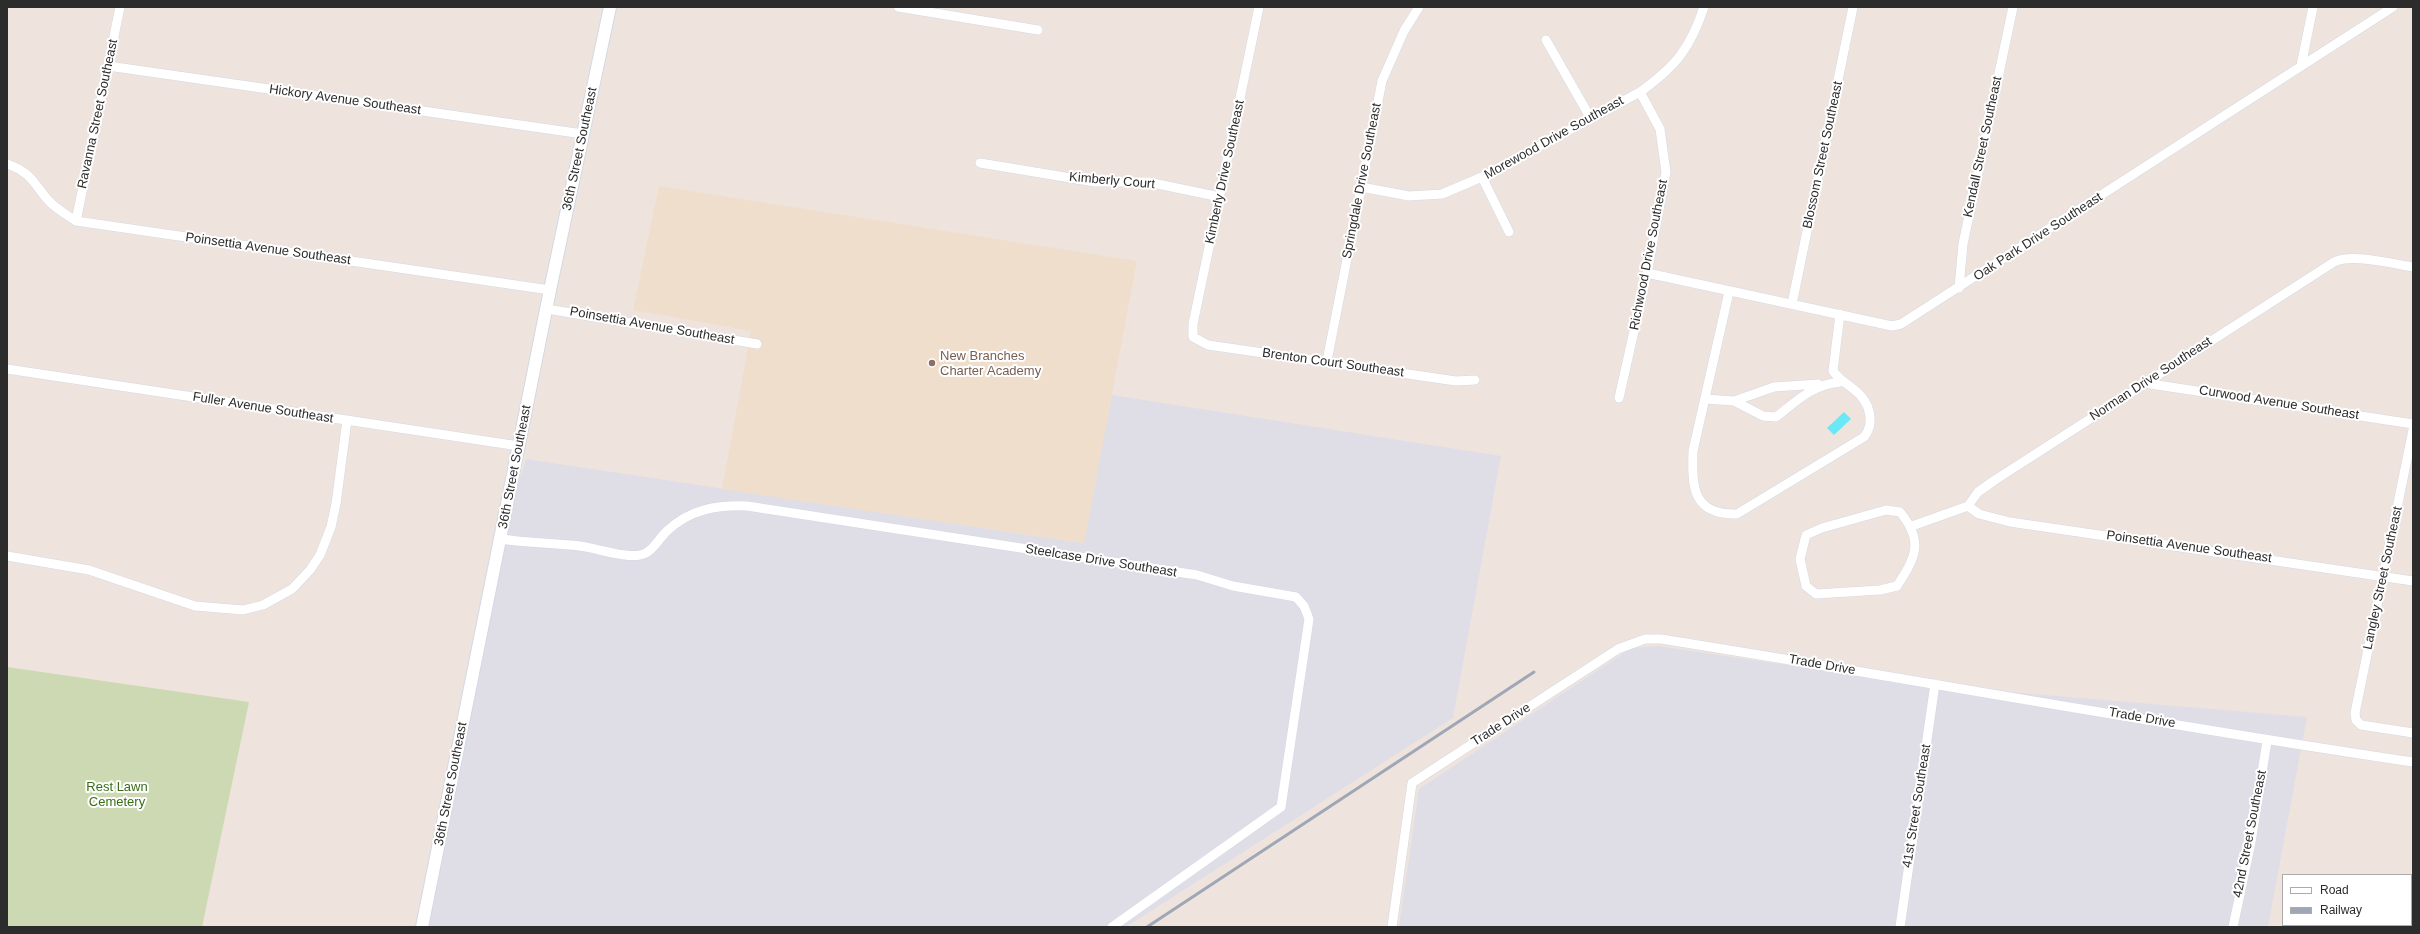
<!DOCTYPE html>
<style>
body{margin:0}
#map{position:relative;width:2420px;height:934px;overflow:hidden;background:#eee4dd;font-family:Arial,sans-serif}
canvas{display:block}
.frame{position:absolute;inset:0;border:8px solid #2c2c2c;pointer-events:none}
.legend{position:absolute;left:2282px;top:874px;width:130px;height:52px;box-sizing:border-box;background:#fff;border:1px solid #ababab;margin:0;padding:5px 7px;list-style:none;font-size:12px;color:#2c2c2c}
.legend li{display:flex;align-items:center;gap:8px;height:20px}
.legend b{width:20px;border:1px solid #ababab}
</style>
<div id="map">
<canvas width="2420" height="934"></canvas>
<div class="frame"></div>
<ul class="legend">
<li><b style="height:5px;background:#fff"></b>Road</li>
<li><b style="height:5px;background:#9fa7b7"></b>Railway</li>
</ul>
</div>
<script>
const context = document.querySelector('canvas').getContext('2d');
context.lineJoin = 'round';
function fillPath(path, color) { context.fillStyle = color; context.fill(path, 'evenodd'); }
function trace(path, color, width, dash) { context.strokeStyle = color; context.lineWidth = width; context.lineCap = dash ? 'butt' : 'round'; context.setLineDash(dash || []); context.stroke(path); }
function label(font, color, halo, rows, align = 'center') {
  context.font = font + ' Arial,sans-serif'; context.lineWidth = 4; context.setLineDash([]); context.textBaseline = 'middle'; context.strokeStyle = halo; context.fillStyle = color; for (const [text, x, y, turn = 0] of rows) {
    context.save(); context.translate(x, y); context.rotate((+turn || 0) * Math.PI / 180); context.textAlign = isNaN(turn) ? turn : align; if (halo) context.strokeText(text, 0, 0); context.fillText(text, 0, 0); context.restore();
  }
}
const industrial = new Path2D(`
 M1112,395L1501,456L1453,718L1126,927H427L501,539L526,459L1083,543Z
 M1658,646L1914,684L2307,717L2268,927H1399L1419,789L1631,648Z`);
const education = new Path2D(`
 M659,186L1137,261L1084,543L722,489L751,331L633,310Z`);
const cemetery = new Path2D(`
 M7,667L249,702L202,927H7Z`);
const water = new Path2D(`
 M1844,412L1851,419L1834,435L1827,428Z`);
const minor = new Path2D(`
 M898,7L1038,30
 M1259,7L1193,324V337L1208,345L1456,381L1475,380
 M1546,40L1590,117
 M108,66L583,134
 M2301,66L2313,7
 M980,163L1095,182H1148L1220,197
 M7,164C31,172 34,184 48,200C56,209 67,215 76,221L550,290
 M1482,177L1509,232
 M1361,187L1409,196L1442,194L1482,177L1640,92C1676,66 1690,49 1704,7
 M76,221L120,7
 M1647,273L1892,326L1901,324L2393,7
 M1959,288L1963,244L2013,7
 M1729,292L1693,451C1692,487 1692,515 1737,514L1864,437C1874,425 1871,408 1861,396C1852,386 1842,383 1833,371L1840,314
 M1792,304L1853,7
 M547,309L757,344
 M1327,361L1382,81L1404,31L1419,7
 M7,369L519,446
 M2144,383L2413,424
 M1619,398L1647,273L1666,172L1660,129L1640,92
 M1705,399L1734,401L1763,416L1776,417C1798,400 1812,385 1840,382
 M1734,401L1774,387L1818,384
 M2413,430L2355,713L2356,720L2361,725L2413,733
 M1968,506L1978,492L1995,480L2334,262C2352,253 2393,264 2413,267
 M1968,506L1979,514L2010,522L2413,581
 M1886,510L1900,512C1924,541 1916,557 1897,586L1880,590L1816,594L1806,586L1800,559L1806,535L1822,528Z
 M1912,526L1968,506
 M501,539C527,543 553,543 580,546C597,548 631,561 646,553C655,548 660,537 667,531C690,509 717,505 747,506L1197,575L1233,586L1296,597L1304,606L1309,619L1281,807L1112,927
 M7,556L89,570L195,606L243,610L263,605L292,589L310,570L320,555L331,527L336,504L347,420
 M1392,927L1412,783L1618,649L1645,639H1661C1912,679 2162,725 2413,762
 M1900,927L1935,684
 M2233,927L2251,842L2267,741`);
const tertiary = new Path2D(`
 M422,927L550,290L610,7`);
const rail = new Path2D(`
 M1147,927L1534,672`);
const markers = [
 [932,363,4,"#8d6e63"]
];
const streetNames = [
 ["Hickory Avenue Southeast",345,100,8],
 ["Ravanna Street Southeast",98,114,-78],
 ["Morewood Drive Southeast",1554,138,-29],
 ["Kendall Street Southeast",1983,147,-78],
 ["36th Street Southeast",580,149,-78],
 ["Blossom Street Southeast",1823,155,-78],
 ["Kimberly Drive Southeast",1225,172,-78],
 ["Kimberly Court",1112,181,5],
 ["Springdale Drive Southeast",1362,181,-79],
 ["Oak Park Drive Southeast",2038,237,-33],
 ["Poinsettia Avenue Southeast",268,249,8],
 ["Richwood Drive Southeast",1649,255,-79],
 ["Poinsettia Avenue Southeast",652,326,10],
 ["Brenton Court Southeast",1333,363,8],
 ["Norman Drive Southeast",2151,379,-33],
 ["Curwood Avenue Southeast",2279,403,9],
 ["Fuller Avenue Southeast",263,408,9],
 ["36th Street Southeast",515,467,-79],
 ["Poinsettia Avenue Southeast",2189,547,8],
 ["Steelcase Drive Southeast",1101,561,9],
 ["Langley Street Southeast",2383,578,-78],
 ["Trade Drive",1822,665,10],
 ["Trade Drive",2142,718,10],
 ["Trade Drive",1501,725,-33],
 ["36th Street Southeast",451,784,-79],
 ["41st Street Southeast",1917,806,-81],
 ["42nd Street Southeast",2250,834,-79]
];
const educationNames = [
 ["New Branches",940,356],
 ["Charter Academy",940,371]
];
const parkNames = [
 ["Rest Lawn",117,787],
 ["Cemetery",117,802]
];
fillPath(industrial, '#dfdee6');
fillPath(education, '#f0decc');
fillPath(cemetery, '#ccd9b3');
fillPath(water, '#6be8f6');
trace(minor, '#d2d9e5', 10);
trace(tertiary, '#d2d9e5', 14);
trace(minor, '#fff', 9);
trace(tertiary, '#fff', 12);
trace(rail, '#9fa7b7', 3);
for (const [x, y, r, color] of markers) { const dot = new Path2D(); dot.arc(x, y, r, 0, 2 * Math.PI); context.fillStyle = color; context.fill(dot); trace(dot, '#fff', 1.5); }
label('13px', '#2c2c2c', '#fff', streetNames);
label('13px', '#785e54', '#fff', educationNames, 'left');
label('13px', '#376e16', '#fff', parkNames);
</script>
